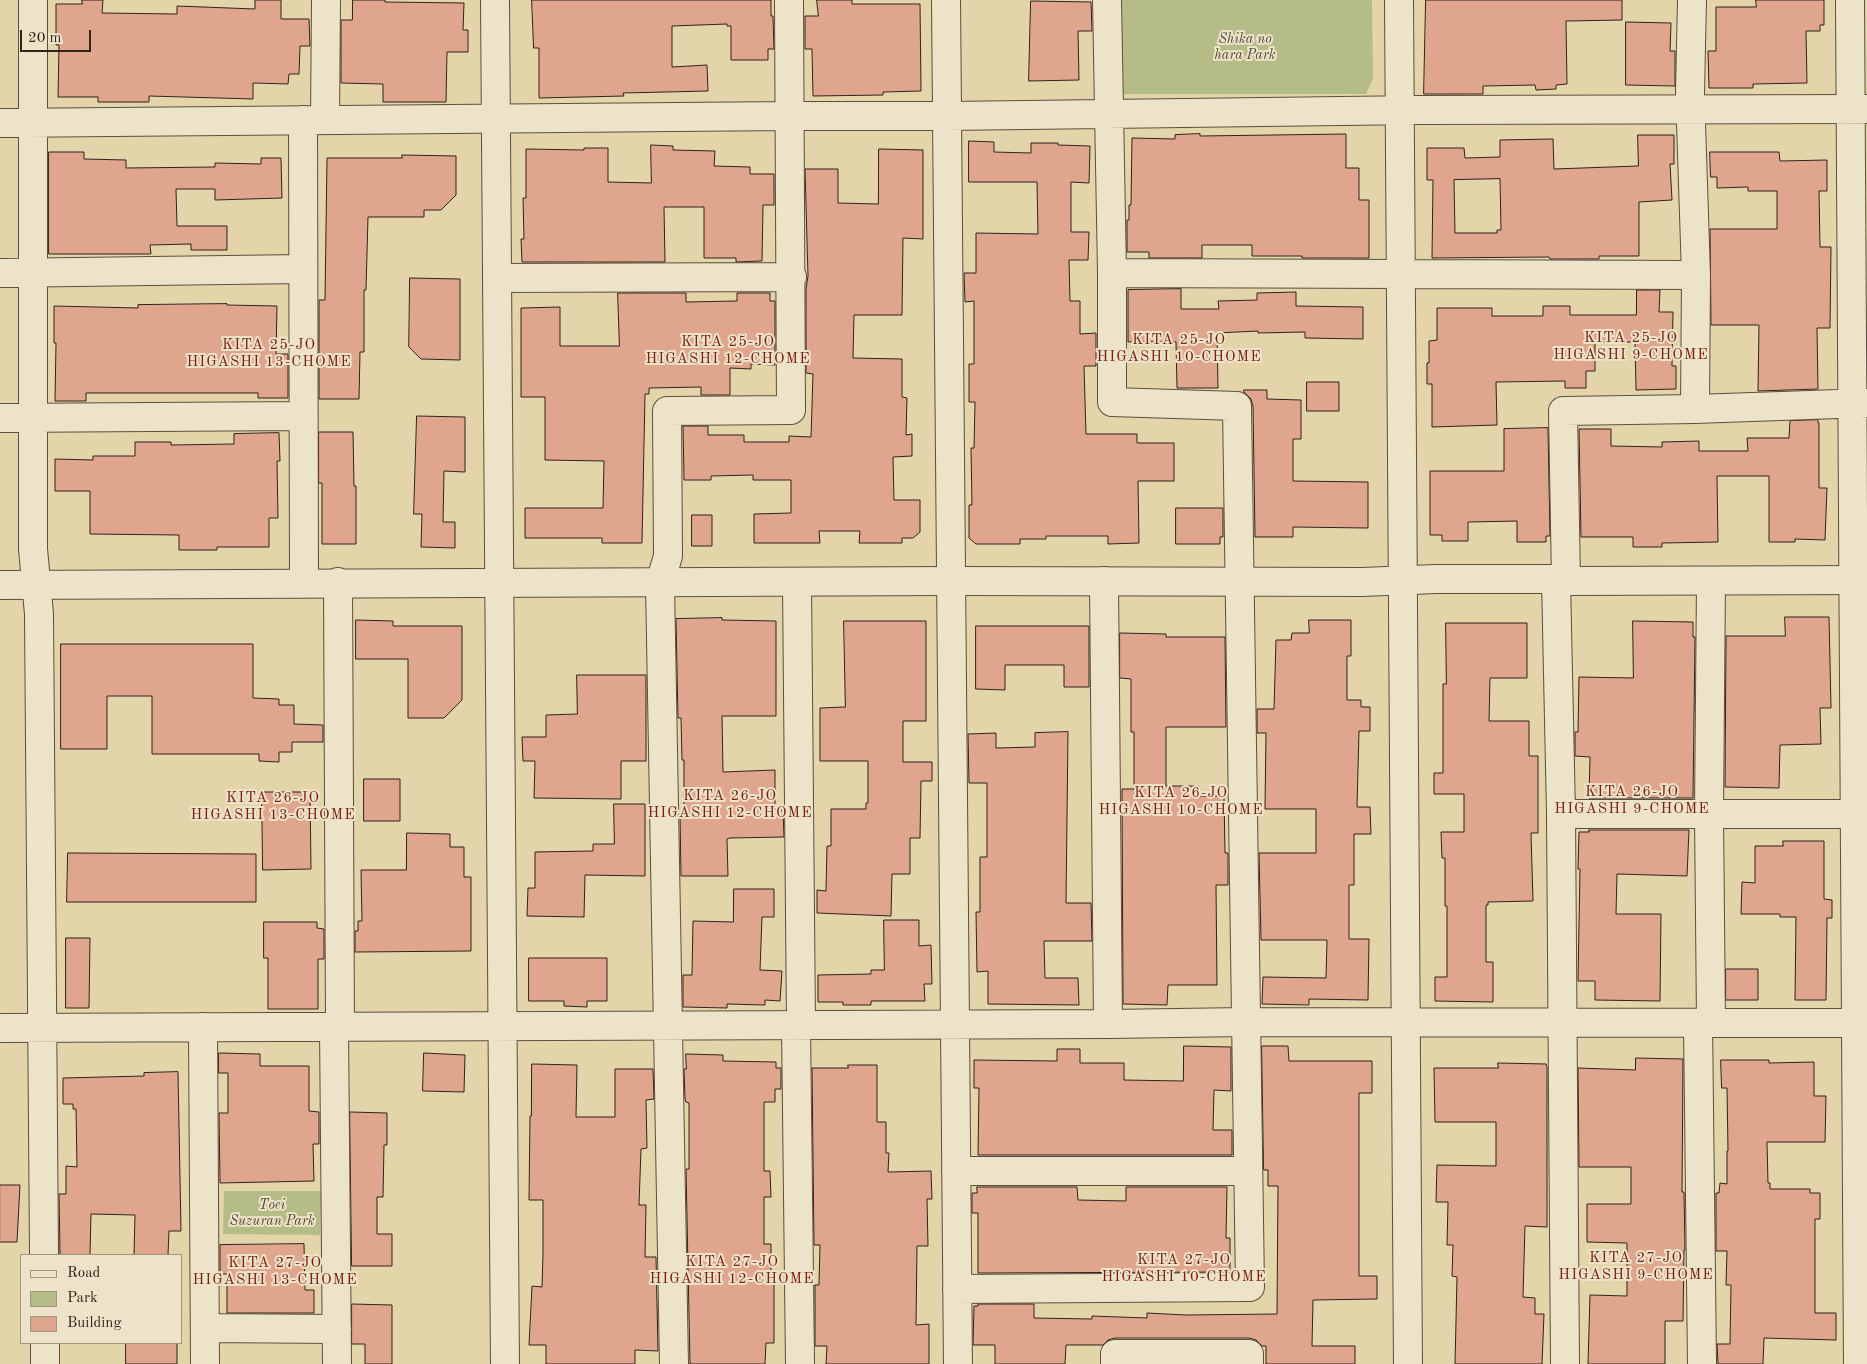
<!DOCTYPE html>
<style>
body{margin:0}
#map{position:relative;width:1867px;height:1364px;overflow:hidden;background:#e3d4aa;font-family:"Old Standard TT",serif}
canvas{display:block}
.legend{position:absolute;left:20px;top:1254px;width:162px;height:90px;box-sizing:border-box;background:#ede3c8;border:1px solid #a19682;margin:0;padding:6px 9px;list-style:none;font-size:15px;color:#2f231a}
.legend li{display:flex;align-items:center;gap:10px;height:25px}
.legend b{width:25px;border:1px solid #a19682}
.scale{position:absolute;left:20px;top:30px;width:71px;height:22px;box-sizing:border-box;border:2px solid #2f231a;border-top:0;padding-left:6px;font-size:15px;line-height:18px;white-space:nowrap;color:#2f231a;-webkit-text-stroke:4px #ede3c8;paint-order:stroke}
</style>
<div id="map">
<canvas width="1867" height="1364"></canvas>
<ul class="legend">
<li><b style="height:6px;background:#ede3c8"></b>Road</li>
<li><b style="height:14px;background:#b5bc87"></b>Park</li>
<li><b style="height:14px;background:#e0a58d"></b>Building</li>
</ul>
<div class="scale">20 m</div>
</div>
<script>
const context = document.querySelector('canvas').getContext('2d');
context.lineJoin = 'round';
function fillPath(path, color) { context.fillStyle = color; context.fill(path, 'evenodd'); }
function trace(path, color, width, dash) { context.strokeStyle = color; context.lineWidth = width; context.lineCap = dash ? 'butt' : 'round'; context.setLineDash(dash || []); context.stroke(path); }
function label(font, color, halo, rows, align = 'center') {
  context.font = font + ' "Old Standard TT",serif'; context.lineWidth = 4; context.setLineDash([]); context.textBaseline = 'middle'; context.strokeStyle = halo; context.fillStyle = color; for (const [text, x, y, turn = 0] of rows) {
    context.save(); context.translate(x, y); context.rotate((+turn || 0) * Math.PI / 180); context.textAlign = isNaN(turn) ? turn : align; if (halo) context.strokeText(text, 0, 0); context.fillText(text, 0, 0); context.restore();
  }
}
const green = new Path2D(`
 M1117,0H1372L1373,79L1366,94H1119Z
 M224,1191H321L320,1235L223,1234Z`);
const building = new Path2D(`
 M82,0H103L102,13L177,14V6L255,9V0H281V19H309L310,46H300L299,74H289L288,84L253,83V99L149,96V102H98V97H58L59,45H56V4H82Z
 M353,0H385V2L464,3L463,30H468V52H447L446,102H383V84L341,83V20H352Z
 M532,0H771V16H773L774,49H768V60H731V26H727V24L672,26V67L707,65L708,91L623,93L624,96L539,98V48H534Z
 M817,0H852V4H920L921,91L883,92V95L813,96L812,49H805V16H818Z
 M1426,0H1622V20L1566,21L1567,84L1556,85V89L1536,90L1535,85L1483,86V94H1424Z
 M1756,0H1824V25H1820V31H1806L1807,83L1753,84V88H1709L1708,51H1716V7H1756Z
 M1031,1L1091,2L1092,31H1078L1079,80L1029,81Z
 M1626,22L1671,23L1670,51H1675V86L1626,85Z
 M1200,134V136L1346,134V168H1359V200H1369V258H1302V256H1252V245H1202V258H1149V252H1127V220H1129V205H1131L1132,138L1175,139V135Z
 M1638,135H1674V164H1670L1672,200L1639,202V256H1599V259H1550L1549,257L1432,258L1433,180H1427V148H1464L1465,158L1500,157V140L1553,139L1554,169L1638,166ZM1500,179L1501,230H1497V233H1455L1454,180Z
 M969,141L994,142V152L1031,153V143H1058V145L1090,146L1089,183L1071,182V232H1089L1088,260H1069L1070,301H1080V334L1096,333V366H1084L1086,434H1137V443H1174V481H1138L1139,543L1108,544V536H1046V539H1020V544H976L969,538V505H972L971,448H974L975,402H969V364H974V301L965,302L964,273H976V233L1038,234L1037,182H969Z
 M651,145L673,146V150L715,151L714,166L750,167V174H774V205H763L762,261L736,262V258H704V207H664L665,262H522L521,239H524L523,198H526V149L584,150V148H608V182L651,183Z
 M879,149L923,150V239L903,238L902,315H854L853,358L902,359V397L907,398L906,435L912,434V456L893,457L894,500H920V532L913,538H902V543H859L860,531H819L820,543H754V514L791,513V480H753V475L711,476V480H684L683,426H708V435H744V442H789V436L811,437L813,374L806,373V289L808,276L805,169H838V203L878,204Z
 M49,152H84V159L126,160V168L215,167V163L261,164V158H281L282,198L215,200V189H176L177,226H227V250H191V244L150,245L151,254H49Z
 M1710,152H1779L1780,161L1827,160V191H1819L1820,247H1831L1830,328H1817L1818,389L1758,391L1759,325H1711L1710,229H1777V191H1748V187L1717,188V177H1711Z
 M402,155L456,156V195L441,210H424V217H368L366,290H364V352H360L359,399H319V300H325L327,158H402Z
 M410,278L460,279V360L421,359L409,347Z
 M1181,289V309H1219L1218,301L1257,300V293L1296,292V306L1363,307V339L1305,338V332L1258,333V331L1217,333L1218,388H1177L1176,342H1128V290Z
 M1637,290H1660L1659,312H1673L1672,366H1676V389L1636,390L1635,342H1595V371H1586V388H1565V381L1496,382L1497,425L1432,427V384H1427V363H1429V341L1437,340V308H1492V316H1543V306H1570V315H1636Z
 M618,293H686V302L737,301V293H770V301H775V365L751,364V369L730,368V395H701V387L649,388V394H645L642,543H602V538H525V508H603L604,461L545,460V397H521V308L560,307V346H619Z
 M227,304V305L277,306L276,354H288V398H258V393H86V401H55L56,343H54V306L138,308V305Z
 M1307,382H1339V411H1307Z
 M1244,390H1267V399L1301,400V439H1293V481L1368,482V528L1293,527V537H1255L1253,406L1251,399L1244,392Z
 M417,416L465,417V472L444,471L443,522H455V548L421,547L422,514H414Z
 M1818,420V423H1819V488H1827L1825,540L1795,539V542H1769V476H1717L1718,542L1662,543V547H1633V537H1581L1579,429H1611V446L1662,447V442L1699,441V451H1748L1747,438H1789L1790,421Z
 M1548,428L1550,536H1546V542H1517V521L1468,522V541H1442V535H1430V471H1504V429Z
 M319,432H353L354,486H356V544H322V483H319Z
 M279,433L280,461H277L278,518H269V547H217V550H179V535L90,534V491H55V459L93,460V456H135V442H171V445L234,444V434Z
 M1176,508H1223V537H1220V544H1176Z
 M692,515H712V546H692Z
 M1785,617H1829L1831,708H1820L1821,744L1780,745L1779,788L1725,787L1726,636H1785Z
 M722,618V620L776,621V716H722L723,772L775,770V810H783L784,837L730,838L727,839L728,876H681L680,815H684V760H682L681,718H678L676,619Z
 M356,620L393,621V626H462V700L444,718H408V659H356Z
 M1309,620H1351V656H1347V700H1361V707H1370V731H1359L1357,807H1370L1371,834H1354V885H1349V939H1369L1368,1000L1309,999V1005L1262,1004L1263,977L1326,978L1327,940H1261L1259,853H1316V809H1265L1266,733H1257V709H1274L1276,640H1291L1292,633H1309Z
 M844,621H926V721H903V762H932V781H921L920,838H910V874H892L891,916L817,913V890L826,891L827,846H831V809H866V803H868V761H820V708L845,707Z
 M1633,621L1693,622V637H1695L1693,798H1589L1590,757L1575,756V732H1578L1579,677L1633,678Z
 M1446,623H1527V678H1490L1489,721H1529V756H1538V833H1531L1533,901L1488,902V905H1486V962H1493V1002L1435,1001V977H1447V906H1445V858H1442L1441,832H1464V794H1434V773H1443V684H1446Z
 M976,626H1089V687H1064V665H1005V690L976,689Z
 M1120,633L1166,634V637H1225L1226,727H1166V786H1199V796H1224L1225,853H1228V885H1216L1217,985H1168L1167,1005L1123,1004L1122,789H1134V732H1131V679L1120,678Z
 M61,644H253V698L279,699V705H294V724L323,725V742H292V752H279V762L259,761V754H152V696H107V749H61Z
 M577,675H646V761H621V799L534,798L535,761H523L522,737H546V715L577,714Z
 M1068,732L1066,903H1091L1092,941H1044L1045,978H1078L1079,1005L988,1004V971L977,972L976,912H980V857H987V783H969L968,734L996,733V748L1035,747V733Z
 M364,779H400V821H364Z
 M262,792H310L311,869L263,870Z
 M614,804H645V876L585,875L584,917L527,916L528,888H535V852L593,851V844H614Z
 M1589,830H1689L1687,876L1617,874L1616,914H1661L1660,1001L1595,1000V981H1578L1580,869H1578L1579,832H1589Z
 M407,833L450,834V847H464V877H471V951L355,952V931H358V921H362L361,870H406Z
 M1783,841H1824V899L1832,900V918H1827L1826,1000H1795L1796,917H1780V914H1741L1742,882L1755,883V846H1783Z
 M68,853L256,854V902H67Z
 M734,889H774V917H762L760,970L782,971L780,1001L765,1000V1005L727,1004V1008L683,1007V975H692L693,921L733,922Z
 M884,920H919V946L931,945L932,984H924L925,1001H871V1005H843V1002H818V975L871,974V970H884Z
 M264,922H317V928L324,929V959H318V1009H268V958H264Z
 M66,938H90L89,1008H66Z
 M529,958H607V1001H587V1007L564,1006V1001H529Z
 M1726,969H1758V1000H1726Z
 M1184,1046L1231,1047V1091L1214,1090L1213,1130H1232V1155H978L979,1088H974V1060L1057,1061V1049H1080V1063H1124V1080L1183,1081Z
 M1262,1046H1288L1289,1061H1372V1093H1359V1276H1377V1299L1313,1300L1312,1346H1355V1364H1266V1346H1262L1256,1340L1249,1338H1115L1108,1340L1103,1345H1066L1065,1364H995V1345H973L974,1306H978V1304H1034V1318L1092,1319V1316L1147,1318V1313L1186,1315L1277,1314L1278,1186H1268V1170H1264Z
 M219,1053L260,1054V1066H309V1111L319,1112V1144H313L314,1181L220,1183L219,1113H228V1073H219Z
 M424,1053L465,1055L464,1092L423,1091Z
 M686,1054L723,1055V1061L776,1062V1068H781V1089H775V1102H764V1171H770L771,1197H764V1244H771V1280H774V1343H766L765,1364H690L686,1169H689V1103L686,1102L685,1099L684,1069H686Z
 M1636,1058L1683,1059L1682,1192H1684L1685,1250H1684L1683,1321H1665V1364H1588L1590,1295L1627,1296V1243L1587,1242V1204H1631V1167H1579L1578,1068L1635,1070Z
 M1721,1060H1769V1063L1814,1062V1096H1826L1825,1142H1767L1768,1183H1770V1189H1810V1193H1820V1219H1815V1313H1836V1340L1764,1338L1763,1364H1718L1717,1344H1730L1731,1285H1726L1727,1251H1716V1193H1719L1720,1183L1727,1184V1151H1728L1727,1088H1722Z
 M1498,1063L1546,1064L1547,1067V1227L1525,1226L1523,1297L1535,1298V1314H1544L1542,1364H1455L1457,1277L1452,1276L1453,1245H1447L1448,1202H1436L1437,1165L1496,1166V1122H1435L1434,1068H1498Z
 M532,1064L577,1065L576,1117H615V1069H653L654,1099L646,1100L647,1148L641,1149L639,1205H646L645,1257H656L658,1351L635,1350V1364H546V1345H529L532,1286L542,1287L543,1253V1200H529L530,1116H531Z
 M848,1065H877V1122H886V1153H889L888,1172L931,1171L932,1199H927L928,1246H917L916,1325L929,1324V1364H826L827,1346H815V1285H819L820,1245H814L812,1068H848Z
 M178,1072L181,1231H169L168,1255H134L135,1215L91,1214L90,1255H60L59,1194H66V1166L77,1167L76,1109H73V1104H63V1078L144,1076V1073Z
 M350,1112L387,1113V1145H384L383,1197H377V1234H392V1266H352Z
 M0,1185H20L17,1242H0Z
 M977,1187H1077L1078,1200L1126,1201V1187H1227L1226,1238H1230V1272L978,1273V1213H972V1193H977Z
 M304,1244L305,1290H314V1313H227V1274H220V1245Z
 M352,1304L392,1305V1364H365V1344H352Z
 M126,1343H177V1364H126Z`);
const minor = new Path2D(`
 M33,0V549L39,614L44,1255
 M495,0L505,1364
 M946,0L958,1364
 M1399,0L1408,1364
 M1692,0L1690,93L1696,275L1695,409
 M1850,0L1858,1364
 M303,120L304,583
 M325,120L326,0
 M0,123L789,116H947L1421,110L1867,109
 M0,273L303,269
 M1112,273L1696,275
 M498,278L792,277
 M0,418L303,416
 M1556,579L1561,814L1565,1364
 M1104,581L1108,1024
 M1566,581L1563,411L1695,409L1867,403
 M338,582L340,1027
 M797,582L801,1024
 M1561,814H1867
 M1711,1022L1709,813L1711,581
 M1698,1023L1702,1364
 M796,1025L800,1364
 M203,1027L205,1364
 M334,1027L337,1364
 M0,1028L1108,1024L1245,1022L1867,1023
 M956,1171H1248
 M957,1289L1250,1287L1237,406L1112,402V273L1107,0
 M205,1328L337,1329
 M45,1343V1364
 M674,1364L660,583L668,556L667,411L791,410L789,0
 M1115,1364V1354H1249V1364`);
const tertiary = new Path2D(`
 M0,585L952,581L1362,582L1436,579H1556L1566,581L1867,580`);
const parkNames = [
 ["Shika no",1245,39],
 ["hara Park",1245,55],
 ["Toei",272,1205],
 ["Suzuran Park",272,1221]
];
const neighbourhoodNames = [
 ["KITA 25-JO",1631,338],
 ["HIGASHI 9-CHOME",1631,355],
 ["KITA 25-JO",1179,340],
 ["HIGASHI 10-CHOME",1179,357],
 ["KITA 25-JO",728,342],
 ["HIGASHI 12-CHOME",728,359],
 ["KITA 25-JO",269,345],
 ["HIGASHI 13-CHOME",269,362],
 ["KITA 26-JO",1632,792],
 ["HIGASHI 9-CHOME",1632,809],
 ["KITA 26-JO",1181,793],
 ["HIGASHI 10-CHOME",1181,810],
 ["KITA 26-JO",730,796],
 ["HIGASHI 12-CHOME",730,813],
 ["KITA 26-JO",273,798],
 ["HIGASHI 13-CHOME",273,815],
 ["KITA 27-JO",1636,1258],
 ["HIGASHI 9-CHOME",1636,1275],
 ["KITA 27-JO",1184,1260],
 ["HIGASHI 10-CHOME",1184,1277],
 ["KITA 27-JO",732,1262],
 ["HIGASHI 12-CHOME",732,1279],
 ["KITA 27-JO",275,1263],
 ["HIGASHI 13-CHOME",275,1280]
];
fillPath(green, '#b5bc87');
fillPath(building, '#e0a58d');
trace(building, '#2f231a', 1);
trace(minor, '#5c4f3e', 30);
trace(tertiary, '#5c4f3e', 30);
trace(minor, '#ede3c8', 28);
trace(tertiary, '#ede3c8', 28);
label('italic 14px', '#504935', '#ede3c8', parkNames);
context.letterSpacing = '1px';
label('15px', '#7a1f14', '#ede3c8', neighbourhoodNames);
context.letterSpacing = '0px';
</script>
